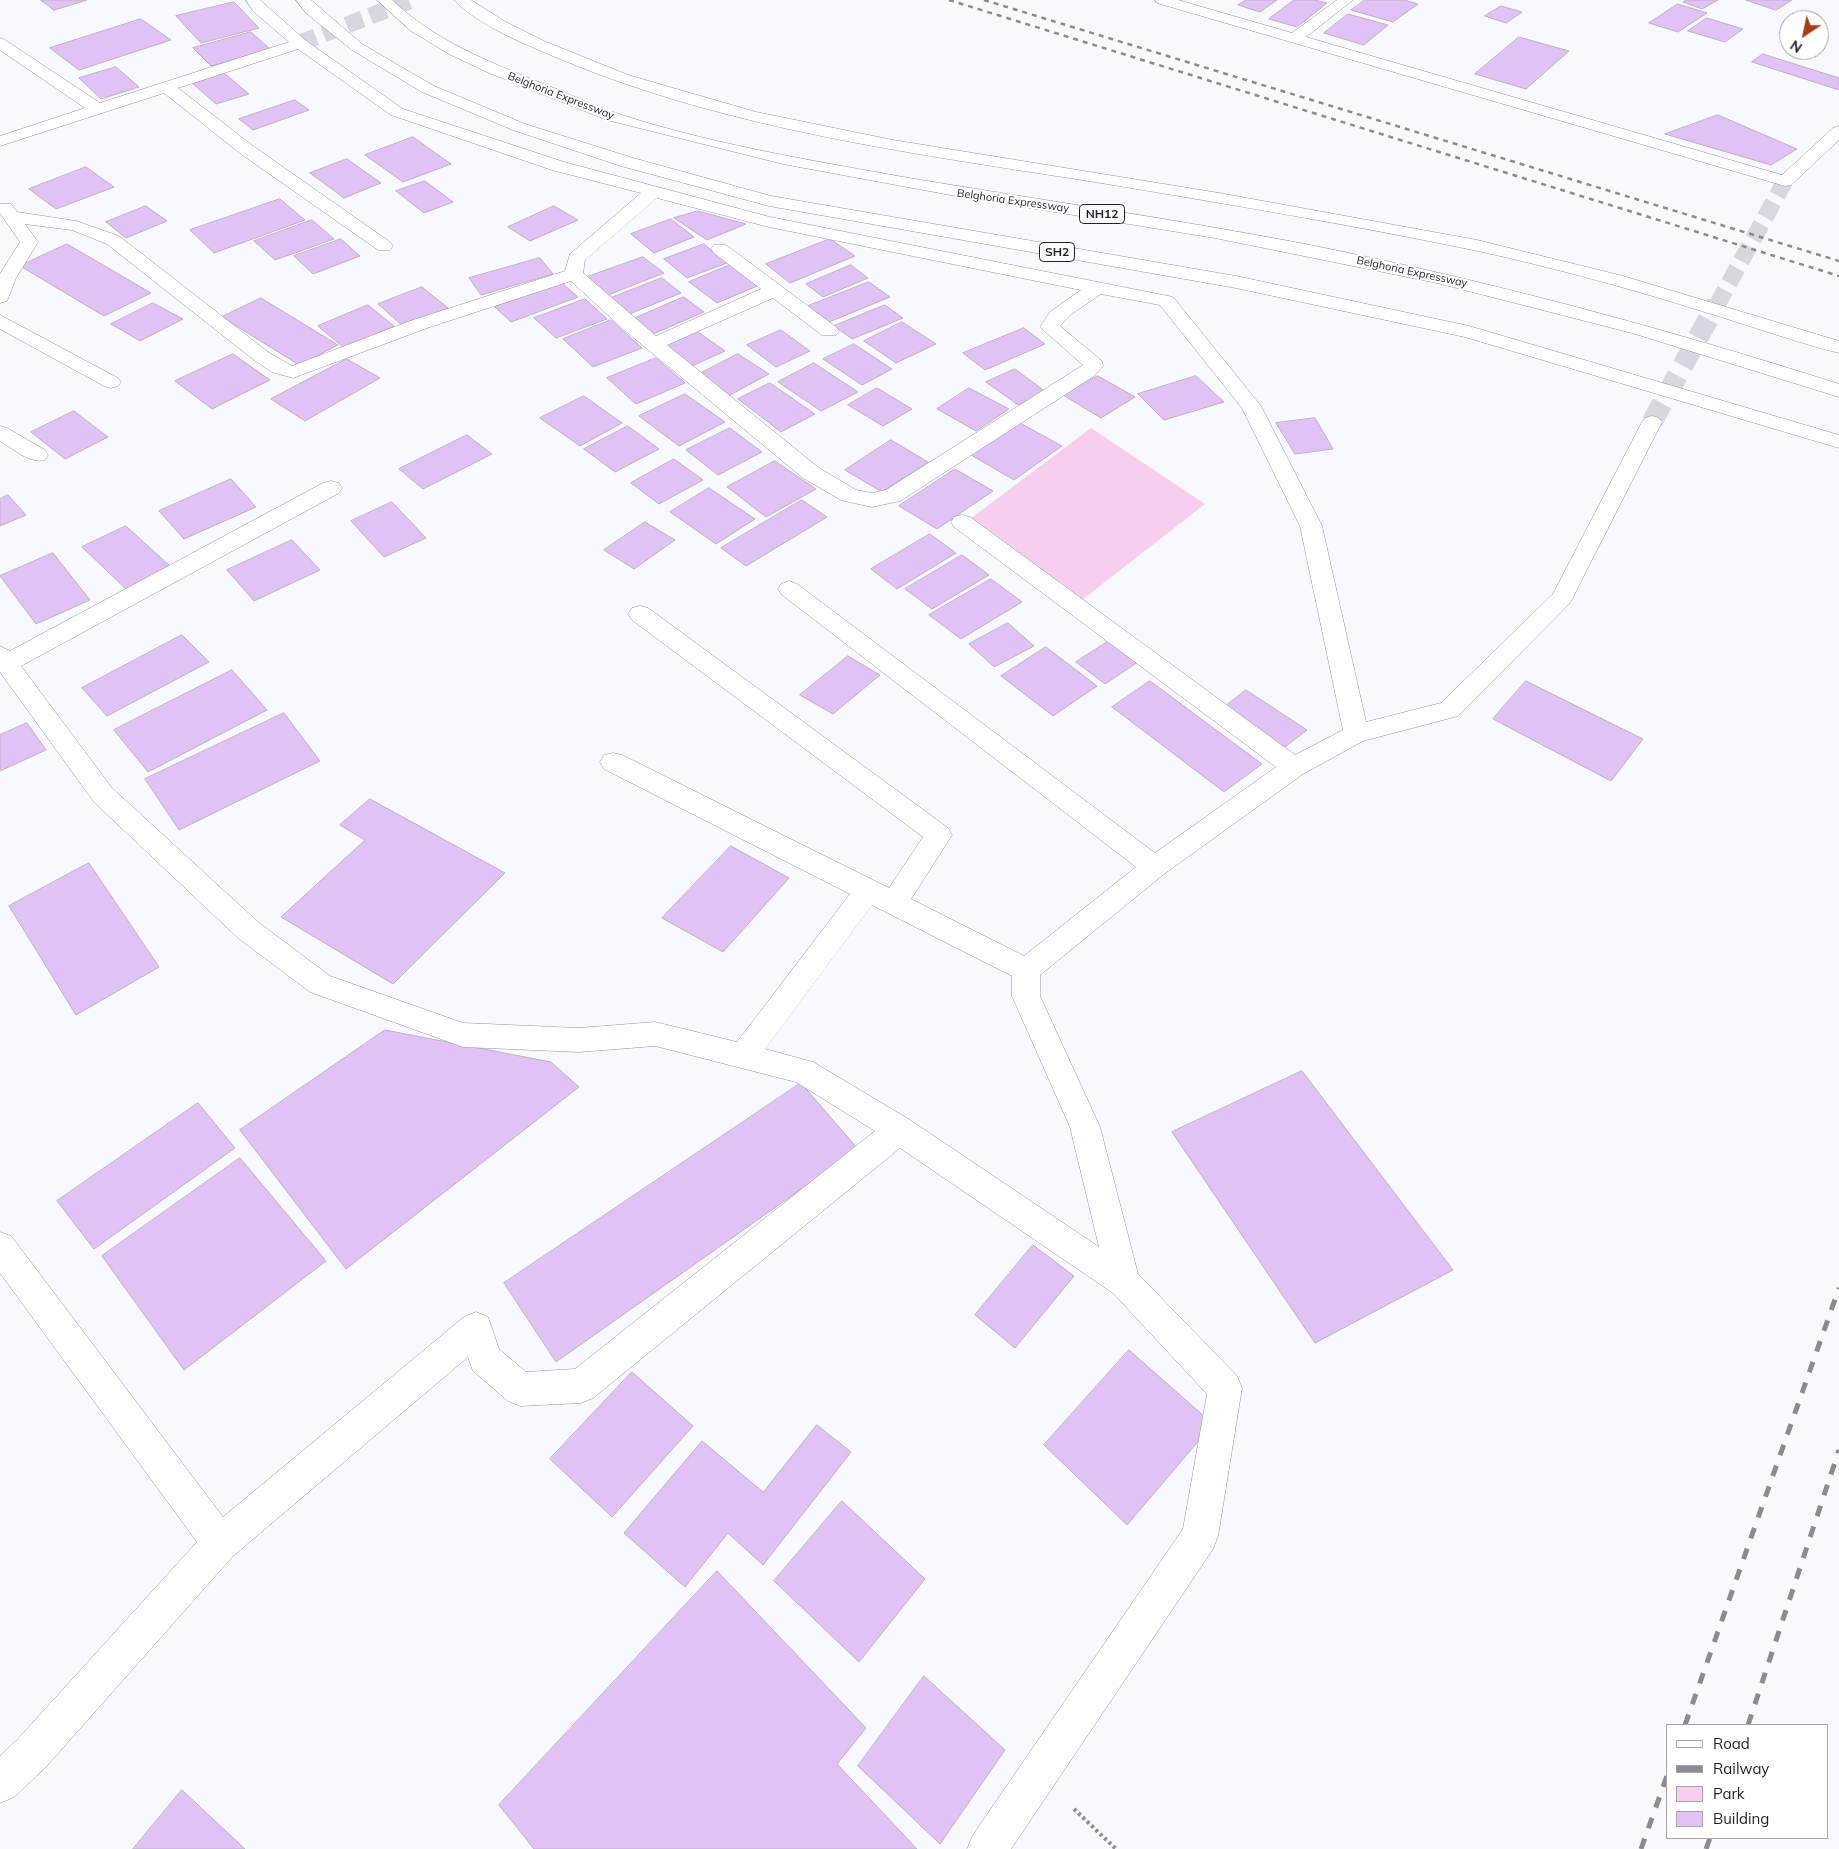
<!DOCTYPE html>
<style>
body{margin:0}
#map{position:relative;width:1839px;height:1849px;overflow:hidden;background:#f8f8ff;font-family:Mulish,sans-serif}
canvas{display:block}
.legend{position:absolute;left:1666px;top:1724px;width:162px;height:115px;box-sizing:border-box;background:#fff;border:1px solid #a6a5aa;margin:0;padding:6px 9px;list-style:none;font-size:15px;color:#201f2b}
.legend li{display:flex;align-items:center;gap:10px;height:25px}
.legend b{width:25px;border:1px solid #a6a5aa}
.north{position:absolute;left:1779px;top:10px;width:50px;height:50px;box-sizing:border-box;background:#fff;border:1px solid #a6a5aa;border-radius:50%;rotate:214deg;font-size:14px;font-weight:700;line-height:20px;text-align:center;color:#201f2b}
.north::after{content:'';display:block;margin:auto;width:18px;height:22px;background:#a53f19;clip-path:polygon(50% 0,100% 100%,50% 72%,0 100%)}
</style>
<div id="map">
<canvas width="1839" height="1849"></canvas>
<ul class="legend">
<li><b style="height:6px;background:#fff"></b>Road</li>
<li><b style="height:6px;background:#8b8b94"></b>Railway</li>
<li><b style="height:14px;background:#f8ceef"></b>Park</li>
<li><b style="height:14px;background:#e1c2f5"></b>Building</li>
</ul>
<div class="north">N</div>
</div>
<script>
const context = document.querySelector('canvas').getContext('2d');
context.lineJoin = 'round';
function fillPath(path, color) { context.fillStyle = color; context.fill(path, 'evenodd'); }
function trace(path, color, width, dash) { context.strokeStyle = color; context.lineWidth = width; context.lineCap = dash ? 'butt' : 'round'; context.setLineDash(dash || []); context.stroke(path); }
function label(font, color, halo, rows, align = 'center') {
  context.font = font + ' Mulish,sans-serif'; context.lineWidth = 4; context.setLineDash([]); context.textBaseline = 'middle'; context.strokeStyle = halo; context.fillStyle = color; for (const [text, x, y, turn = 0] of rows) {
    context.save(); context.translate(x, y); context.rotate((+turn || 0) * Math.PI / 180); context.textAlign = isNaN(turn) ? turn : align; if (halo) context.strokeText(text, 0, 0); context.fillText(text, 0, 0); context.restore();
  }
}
const green = new Path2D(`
 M1091,428L1205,504L1073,607L958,528Z`);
const building = new Path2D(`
 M41,0H87L54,10Z
 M1246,0H1277L1260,12L1238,5Z
 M1294,0H1315L1327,3L1297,27L1269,19Z
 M1365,0H1404L1418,4L1393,22L1351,10Z
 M1687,0H1718L1702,9L1683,2Z
 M1746,0H1792L1776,10Z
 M234,2L259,28L201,43L176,16Z
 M1678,4L1707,13L1678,32L1649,23Z
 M1501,6L1522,12L1506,23L1485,16Z
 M1348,14L1388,25L1364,45L1324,33Z
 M1707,18L1743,29L1725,42L1688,31Z
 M141,19L171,40L79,70L50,48Z
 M251,32L270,49L211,66L193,48Z
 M1519,37L1569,51L1526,89L1475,74Z
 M1763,54L1839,78V90L1752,62Z
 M116,67L139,87L101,99L79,78Z
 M224,73L249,94L216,104L192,83Z
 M295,100L309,110L253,130L239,119Z
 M1718,115L1797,149L1771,165L1665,134Z
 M413,137L451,164L403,182L365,155Z
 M347,159L381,183L344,198L310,173Z
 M86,167L114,187L56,209L29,189Z
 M425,181L453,202L424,213L396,191Z
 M280,199L305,220L214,253L190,230Z
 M146,206L167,221L126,238L106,222Z
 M554,206L578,220L530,241L508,227Z
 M698,211L746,224L707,240L674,218Z
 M671,219L694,237L654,253L631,234Z
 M312,220L334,239L275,260L254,241Z
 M341,239L360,256L313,274L294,256Z
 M830,239L855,256L790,283L766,264Z
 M67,244L151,293L104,316L20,266Z
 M704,244L727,263L687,278L664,259Z
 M643,257L664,273L608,295L587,277Z
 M540,258L553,274L481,295L469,278Z
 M735,263L762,284L717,303L689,282Z
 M851,265L868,278L823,297L806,284Z
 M662,278L681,293L627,315L608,299Z
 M561,282L578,297L511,322L495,307Z
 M869,282L890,297L829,322L808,306Z
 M422,287L448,308L403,326L378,304Z
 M684,297L704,312L653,334L633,319Z
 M261,298L338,345L299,365L222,317Z
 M585,299L607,319L556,338L534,318Z
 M153,303L183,319L140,341L111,324Z
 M368,305L394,326L344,348L318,326Z
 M885,305L903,318L852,339L834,326Z
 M611,320L642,348L593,367L563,339Z
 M902,322L936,344L896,363L864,341Z
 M1024,328L1045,344L985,370L963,353Z
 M781,330L810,351L776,367L747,345Z
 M698,332L725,351L692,366L666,346Z
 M854,344L892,369L862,385L823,359Z
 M233,354L270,380L212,409L175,381Z
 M738,354L769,374L730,395L699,374Z
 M656,358L685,383L636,404L607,378Z
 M347,359L380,378L305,421L271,399Z
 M814,363L858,392L821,411L778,382Z
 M1015,369L1046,392L1018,405L986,382Z
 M1098,376L1135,397L1101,418L1063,395Z
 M1196,376L1224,402L1164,420L1138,394Z
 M770,383L815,414L781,432L738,399Z
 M877,388L912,409L883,426L848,405Z
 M969,388L1009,409L976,431L937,409Z
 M685,394L725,422L679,446L639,416Z
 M584,396L622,423L580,446L540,418Z
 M74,411L108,437L65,459L31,432Z
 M1315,418L1333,449L1295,454L1276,423Z
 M1020,423L1062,446L1014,480L971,455Z
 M628,426L659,449L615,472L584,449Z
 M730,428L762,452L718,475L686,450Z
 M467,435L492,454L423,489L399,469Z
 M891,440L928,462L882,492L845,470Z
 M674,459L703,480L659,504L631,483Z
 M775,461L816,489L766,517L727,487Z
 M955,469L993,491L937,529L899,506Z
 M231,479L256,507L184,539L159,511Z
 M709,488L755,519L716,544L670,512Z
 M8,495L26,515L0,526V499Z
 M802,500L827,517L746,566L721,548Z
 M392,502L426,538L384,557L351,521Z
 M645,522L675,540L634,569L604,550Z
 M126,526L171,567L127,590L82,547Z
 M930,534L956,553L897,589L871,569Z
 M292,540L320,570L254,601L227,570Z
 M53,553L90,600L36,624L0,576Z
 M962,555L989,575L932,609L905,589Z
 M991,579L1022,602L961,639L929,615Z
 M1008,623L1034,646L994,667L969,644Z
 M182,635L209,662L107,716L82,688Z
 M1112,639L1141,660L1105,684L1076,662Z
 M1046,647L1097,686L1053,716L1001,676Z
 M848,656L880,675L833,714L800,695Z
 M232,670L267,710L148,772L114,730Z
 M1150,681L1262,764L1224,792L1112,707Z
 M1526,681L1643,739L1611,781L1493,719Z
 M1246,690L1307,730L1281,750L1222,709Z
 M284,713L320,761L179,830L145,779Z
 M27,723L46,750L0,771V735Z
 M370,799L505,873L393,984L281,917L365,840L340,825Z
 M731,846L789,878L723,952L662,918Z
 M89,863L159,967L76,1015L9,906Z
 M385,1030L551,1062L579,1087L346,1269L240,1130Z
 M1302,1071L1453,1270L1315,1343L1172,1132Z
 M801,1083L858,1149L556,1362L504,1283Z
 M198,1103L235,1148L94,1249L57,1201Z
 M240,1158L326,1261L184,1370L102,1256Z
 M1033,1245L1074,1276L1015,1348L975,1315Z
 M1129,1350L1213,1424L1127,1525L1044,1445Z
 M632,1372L693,1426L612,1517L550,1459Z
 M817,1425L851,1452L763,1565L728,1533L685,1587L624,1533L702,1441L763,1492Z
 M842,1501L925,1579L859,1662L774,1581Z
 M717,1571L866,1728L837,1764L917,1849H534L499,1805Z
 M924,1676L1005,1750L940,1844L858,1766Z
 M182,1790L245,1849H133Z`);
const minorTunnelFar1 = new Path2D(`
 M300,43L412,0
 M1717,305L1785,181`);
const minorTunnel = new Path2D(`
 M1652,422L1717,303`);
const path = new Path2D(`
 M1074,1809L1116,1849`);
const minor = new Path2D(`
 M246,0H260L305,40L403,109L564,162L770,217L1173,297L1261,406L1322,526L1366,722L1441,703L1553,594L1642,422L1645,418L1652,416L1659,418L1662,422L1570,603L1458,716L1363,741L1303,774L1164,874L1040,975V996L1100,1127L1138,1274L1237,1376L1242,1388L1218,1536L1213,1549L1011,1849H967L973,1835L1183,1529L1207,1394L1113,1293L900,1148L593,1398L581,1403L520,1406L508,1401L473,1371L468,1357L233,1556L45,1768L14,1797L0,1803V1756L17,1740L197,1542L0,1273V1232L11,1236L223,1517L464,1317L476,1312L488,1317L499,1349L526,1372L575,1369L875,1131L796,1082L655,1046L579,1052L463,1047L310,992L238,938L94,802L0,672V646L10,651L323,483L331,481L339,483L342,488L339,493L21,666L112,788L258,922L330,976L463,1023L579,1028L655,1022L737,1042L850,894L604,769L600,762L604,755L613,753L622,755L889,888L923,837L632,620L628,614L632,608L640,606L648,608L948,828L952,835L911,899L1024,956L1136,867L781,594L778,589L781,584L789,581L797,584L1155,853L1276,767L954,527L951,522L954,517L962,515L970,517L1295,755L1343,730L1300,526L1242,408L1160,305L1101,294L1070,315L1060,326L1102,361L1103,366L1094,376L900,501L872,507L849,502L841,500L803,478L622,328L571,281L427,328L293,378L272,372L254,360L107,244L72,230L25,224L38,242L16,278L7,301L0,303V274L20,242L0,213V204H11L17,212L76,221L119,236L268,352L292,366L413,320L565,271L570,254L641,193L552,170L391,115L298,49L178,88L253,146L390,242L393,246L390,250H378L241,154L164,93L0,146V136L85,108L0,50V38L5,40L100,103L289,42L253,11ZM657,198L769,227L1081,290L1050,312L1040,327L1083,365L886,490L872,493L856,490L819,468L667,345L773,298L822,335H836L839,331L836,327L726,245H714L711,249L714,253L761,289L656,336L583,273L585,260ZM872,905L1012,976V996L1070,1127L1099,1247L910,1120L813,1062L765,1049Z
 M1155,0H1178L1292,33L1337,0H1353L1306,37L1782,175L1833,128L1839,126V140L1791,185L1785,186L1157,3Z
 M0,315L118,378L121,382L118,386L111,388L104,386L0,329Z
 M0,426L7,428L45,450L48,455L45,460C29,464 14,449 0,441Z`);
const primary = new Path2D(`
 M296,0H311L362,44L434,86L525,124L633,158L771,196L1236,276L1469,326L1839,435V448L1465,337L1236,288L769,206L621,166L513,130L422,92L352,50L306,13Z`);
const motorway = new Path2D(`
 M377,0H392C435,41 489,62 544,84C565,92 585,102 607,110C703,143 809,160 909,178C1041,200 1174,219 1305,244C1486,280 1664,328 1839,384V397L1632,333L1437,283L1215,238L956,196L783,164L607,120L489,73L449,54L411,31Z
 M454,0H471L504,21L544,41L628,75L756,112L893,140L1219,193L1477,240L1623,276L1839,341V353C1795,342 1751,326 1708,313C1632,289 1555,268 1478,251C1353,225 1227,204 1101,183C919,154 732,131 560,59C527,45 479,26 454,0Z`);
const railFar1 = new Path2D(`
 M949,0L1839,276
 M984,0L1839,261`);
const rail = new Path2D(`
 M1685,1725L1839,1288
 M1748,1725L1839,1450
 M1641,1849L1668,1773
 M1706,1849L1710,1838`);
const farStreetnames = [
 ["Belghoria Expressway",561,96,21],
 ["Belghoria Expressway",1013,201,8],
 ["Belghoria Expressway",1412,272,12]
];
const shields = [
 [1102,214,45],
 [1057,252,35]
];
const shieldNames = [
 ["NH12",1102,214],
 ["SH2",1057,252]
];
fillPath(green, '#f8ceef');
fillPath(building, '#e1c2f5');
trace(building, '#bfaecb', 1);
trace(minorTunnelFar1, '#d8d7df', 17, [17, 8]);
trace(minorTunnel, '#d8d7df', 21, [21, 11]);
trace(minor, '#9390ae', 1);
trace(primary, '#9390ae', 1);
trace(motorway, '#9390ae', 1);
trace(path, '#8d8c96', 4, [3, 3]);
fillPath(minor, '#fff');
fillPath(primary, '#fff');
fillPath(motorway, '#fff');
trace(railFar1, '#8b8b94', 2.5, [5, 5]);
trace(rail, '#8b8b94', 5, [11, 11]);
label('11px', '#201f2b', '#fff', farStreetnames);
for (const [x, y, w] of shields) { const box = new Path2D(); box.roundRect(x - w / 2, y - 9.5, w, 19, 4); context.fillStyle = '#fff'; context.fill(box); trace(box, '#201f2b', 1); }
label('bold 12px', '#201f2b', null, shieldNames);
</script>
